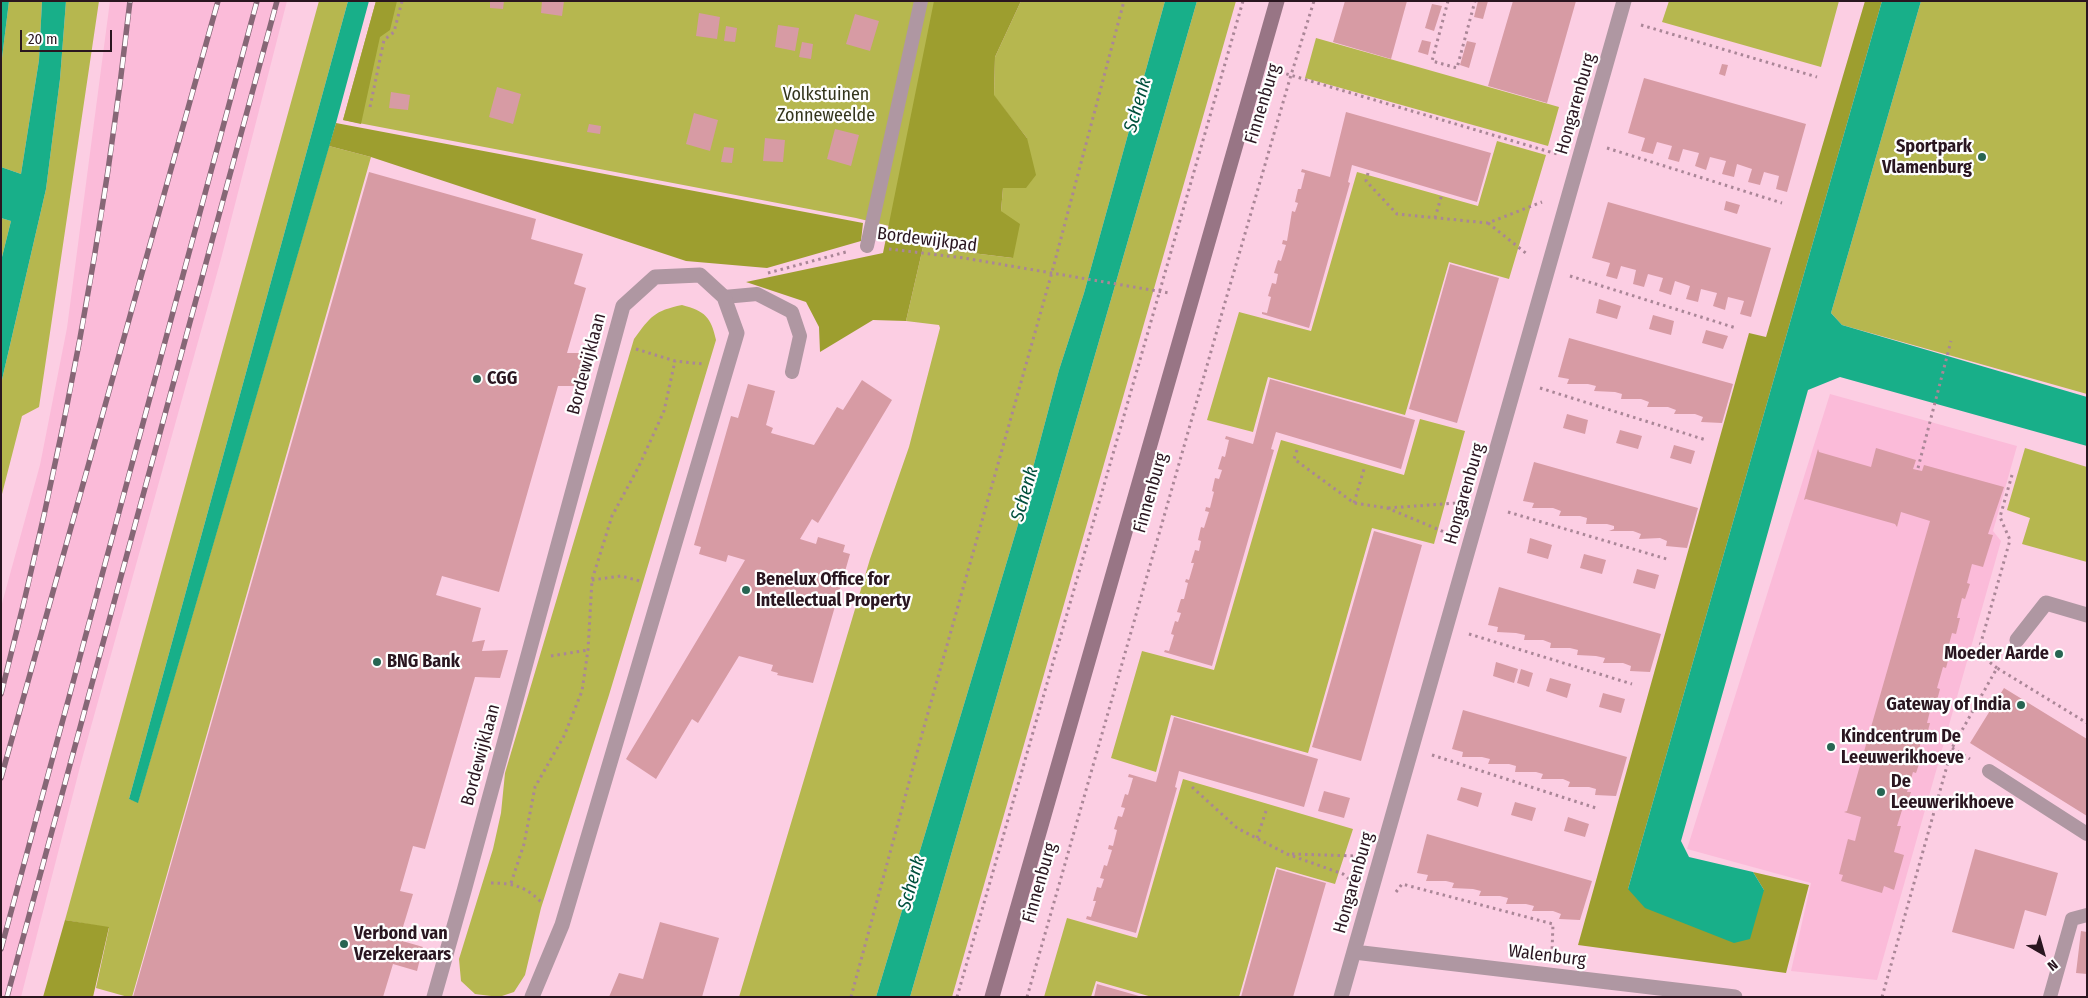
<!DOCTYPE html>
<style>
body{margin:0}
#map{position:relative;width:2088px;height:998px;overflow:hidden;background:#fccee3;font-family:"Fira Sans Condensed",sans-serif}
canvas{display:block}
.frame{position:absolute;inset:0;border:2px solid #2a1620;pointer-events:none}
.north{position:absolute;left:2018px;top:928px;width:50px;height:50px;-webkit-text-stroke:4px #fefefe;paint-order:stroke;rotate:142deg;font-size:14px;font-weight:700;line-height:20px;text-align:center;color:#2a1620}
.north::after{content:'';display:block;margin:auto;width:18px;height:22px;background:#2a1620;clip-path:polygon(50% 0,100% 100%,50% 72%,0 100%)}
.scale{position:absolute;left:20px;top:30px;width:92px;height:22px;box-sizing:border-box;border:2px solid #2a1620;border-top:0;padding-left:6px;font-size:15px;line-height:18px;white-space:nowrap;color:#2a1620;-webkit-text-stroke:4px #fefefe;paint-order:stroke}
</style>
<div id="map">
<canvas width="2088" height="998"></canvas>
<div class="frame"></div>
<div class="north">N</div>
<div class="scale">20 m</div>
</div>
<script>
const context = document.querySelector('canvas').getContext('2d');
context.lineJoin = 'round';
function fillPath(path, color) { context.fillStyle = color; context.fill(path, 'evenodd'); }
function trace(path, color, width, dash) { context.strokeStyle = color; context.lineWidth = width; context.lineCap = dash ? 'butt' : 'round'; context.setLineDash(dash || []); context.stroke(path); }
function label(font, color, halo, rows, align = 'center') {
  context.font = font + ' "Fira Sans Condensed",sans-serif'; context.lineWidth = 4.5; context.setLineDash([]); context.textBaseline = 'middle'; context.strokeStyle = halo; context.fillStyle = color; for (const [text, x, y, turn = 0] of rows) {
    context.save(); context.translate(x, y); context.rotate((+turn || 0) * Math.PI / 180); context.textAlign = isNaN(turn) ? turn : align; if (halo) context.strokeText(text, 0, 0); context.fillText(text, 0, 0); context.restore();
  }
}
const built = new Path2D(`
 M110,1H287L221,259L82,759L21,997H1V607L40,465L67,328Z
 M1830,394L2017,446L1993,531L2001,541L1877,980L1791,971L1811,883L1687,849Z`);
const green = new Path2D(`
 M9,1H42L39,60L21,174L1,167V66Z
 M66,1H99L39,407L22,416L1,498V384L46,189L60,79Z
 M319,1H348L129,799L138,802L329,146L371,157L132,997H128L96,988L109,928L65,920Z
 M376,1H960L910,231L856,218L343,120Z
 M1021,1H1165L1084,293L1059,370L1017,528L876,997H739L870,559L909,447L940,328L939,325L906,321L923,247L1013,258L1001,211L1003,188L1027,138L994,96L995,57Z
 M1197,1H1236L952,997H910Z
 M1669,1H1839L1821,67L1662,22Z
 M1921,1H2087V394L1842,325L1831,313Z
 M1316,38L1559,107L1548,146L1305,78Z
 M1497,141L1546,155L1509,279L1449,262L1405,415L1268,377L1253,432L1207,420L1239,312L1311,331L1357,172L1478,206Z
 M1,218L11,221L1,261Z
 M682,305C705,311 711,317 716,340L609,695L541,908L525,975L514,992L499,997L475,994L461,981L459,959L493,849L501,813L505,773L634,339C651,316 654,311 682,305Z
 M1420,419L1465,431L1434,544L1372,528L1308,753L1171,715L1156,772L1111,758L1142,651L1214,670L1281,440L1404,475Z
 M2025,448L2087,467V562L2022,544L2030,518L2007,510Z
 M1183,779L1353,829L1335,884L1276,867L1239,997H1152L1096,981L1091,997H1044L1067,918L1137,938Z`);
const forest = new Path2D(`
 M376,1H397L390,30L380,37L361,124L343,120Z
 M934,1H1021L995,57L994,95L1027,138L1036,175L1026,188H1003L1001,211L1020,224L1013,258L923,247L906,321L873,320L820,352L819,327L806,302L746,282L883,253Z
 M1865,1H1882L1628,889L1764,890L1753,872L1809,885L1786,973L1578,945L1749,333L1766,337Z
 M336,123L863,223L861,241L767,268L686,261L371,157L329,146Z
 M65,920L109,927L93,997H43Z`);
const water = new Path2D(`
 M1,1H9L1,66Z
 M42,1H66L60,79L46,189L1,384V261L11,221L1,218V167L21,174L39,60Z
 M348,1H369L336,123L138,803L129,799Z
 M1165,1H1197L910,997H876L1017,528L1059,370L1084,293Z
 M1882,1H1921L1831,313L1842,325L2087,397V446L1840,377L1808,390L1681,841L1689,857L1753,872L1764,890L1750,939L1734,943L1645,908L1628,889Z`);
const building = new Path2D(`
 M490,1H504L503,9L490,8Z
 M542,1H564L562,16L541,13Z
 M1345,1H1407L1391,59L1333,42Z
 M1478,1H1488L1483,19L1474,17Z
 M1513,1H1576L1547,103L1488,86Z
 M1432,4L1442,6L1434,31L1425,28Z
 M699,13L720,17L717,39L696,36Z
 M855,14L879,21L870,51L846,44Z
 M778,25L799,28L795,51L775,47Z
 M726,26L737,28L735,42L724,41Z
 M1422,40L1431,42L1428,55L1418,52Z
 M1467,41L1476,43L1469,68L1460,65Z
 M802,42L813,44L811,59L799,57Z
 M1722,64L1728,65L1725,76L1719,74Z
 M1644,78L1806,124L1787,192L1776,189L1779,176L1764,172L1760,185L1748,182L1752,169L1737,164L1734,177L1722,174L1726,161L1710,157L1706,170L1695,166L1699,153L1683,149L1679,162L1668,159L1672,146L1657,142L1653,154L1641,151L1645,138L1628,133Z
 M497,87L521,94L513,124L489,117Z
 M391,92L410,95L408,110L389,108Z
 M1346,112L1491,153L1477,202L1352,165L1348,182L1350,183L1309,328L1262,314V312L1267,313L1271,297L1268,296L1272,283L1276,284L1278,274L1274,273L1278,260L1281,261L1286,245L1282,244L1283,240L1287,241L1292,211L1295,212L1298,203L1295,202L1298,189H1301L1305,173L1301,172L1302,169L1330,177Z
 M694,113L718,120L710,151L686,144Z
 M589,124L601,126L600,134L587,132Z
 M835,129L859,135L851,166L827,159Z
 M765,138L785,140L783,162L763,161Z
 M724,147L734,148L732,163L721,162Z
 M369,172L536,219L531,239L583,254L574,284L586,288L567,353H593L583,386H558L499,592L442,576L436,595L481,608L472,642L485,640L482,651L508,650L500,678L475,677L425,849L413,846L400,891L413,894L399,940L423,947L417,971L393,964L383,997H133Z
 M1726,201L1740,205L1737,214L1724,210Z
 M1608,202L1771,248L1751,317L1740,314L1744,301L1728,297L1725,310L1713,306L1717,293L1701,289L1698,302L1686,299L1690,286L1675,281L1671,295L1659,291L1663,278L1648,274L1644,287L1633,284L1636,270L1621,266L1617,279L1606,276L1610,263L1592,258Z
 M1450,264L1499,278L1457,423L1409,409Z
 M1599,299L1621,306L1617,319L1596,313Z
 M1653,315L1674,321L1671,335L1649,329Z
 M1706,330L1728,336L1723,349L1702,343Z
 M1569,338L1733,384L1722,423L1701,422L1703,417L1695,414H1674L1676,410L1668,407H1647L1649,402L1641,399H1621L1622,394L1615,392L1594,391L1596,386L1588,384H1567L1569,379L1558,377Z
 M1270,379L1415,420L1401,469L1276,432L1271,449L1274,450L1212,666L1164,652L1165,650L1169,651L1174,635L1171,634L1175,621L1178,622L1181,613L1177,612L1181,599H1184L1188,583L1185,582L1186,579L1189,580L1194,563H1191L1195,550L1199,551L1201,541L1198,540L1201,527L1204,528L1209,512L1205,511L1206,507L1210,508L1214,492L1212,491L1215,478L1219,479L1222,470L1218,469L1222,456L1225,457L1229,440L1225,439L1226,436L1253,444Z
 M862,380L892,400L818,523L812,519L800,539L816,544L818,537L845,545L843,552L850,554L813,683L777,675L778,673L771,671L773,665L739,656L698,723L692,719L656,779L626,759L745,560L728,555L726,562L699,554L701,547L694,545L731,416L738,418L748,384L775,391L766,425L773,428L771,433L814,445L837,407L843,410Z
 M1567,414L1588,420L1585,434L1563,428Z
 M1620,430L1642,436L1638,449L1616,443Z
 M1674,445L1695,451L1691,464L1670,458Z
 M1876,448L1916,460L1913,469L1922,471L1924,465L2004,487L1988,534L1993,535L1983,567L1972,564L1967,583L1970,584L1965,599L1962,598L1957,618H1960L1956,634L1952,633L1947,652L1950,653L1946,668L1943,667L1937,688L1940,689L1936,704L1932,703L1927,723H1930L1926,738H1922L1917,757L1921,758L1916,773L1913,772L1907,792H1911L1906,807H1903L1897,826H1901L1894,852L1904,855L1894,890L1884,886L1882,893L1841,881L1843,875L1839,874L1848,839L1855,841L1861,817L1844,812L1847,811L1930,521L1901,512L1897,527L1895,524L1806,499L1804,500L1818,449L1819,452L1871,467Z
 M1534,462L1698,508L1687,548L1666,546L1667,541L1660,538L1639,539L1641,534L1633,531H1609L1614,529V526L1607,524H1586L1587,518L1580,516H1559L1561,511L1553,508H1532L1534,503L1523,501Z
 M1374,531L1422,545L1361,761L1312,747Z
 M1530,538L1552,545L1548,559L1527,553Z
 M1584,554L1606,560L1602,574L1580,568Z
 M1637,569L1659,575L1655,589L1633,583Z
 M1499,587L1661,634L1650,672L1630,671L1631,666L1623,663H1603L1605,658L1596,656L1577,655L1578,650L1570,648H1550L1551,643L1543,640H1524L1525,635L1516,633L1497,632L1498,627L1488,625Z
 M1496,662L1518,669L1514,683L1493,676Z
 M1521,669L1533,673L1529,687L1517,683Z
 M1550,678L1571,684L1567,698L1546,691Z
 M2004,688L2087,739V816L1970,743Z
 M1603,693L1625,699L1621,713L1599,707Z
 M1463,710L1627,757L1616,796L1595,795L1596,789L1589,787H1568L1570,782L1563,779H1541L1543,774L1536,772H1515L1516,766L1509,764H1488L1490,759L1482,757H1462L1463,752L1452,749Z
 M1174,717L1318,759L1304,807L1179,771L1175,787L1177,788L1136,933L1086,919L1087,916L1091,917L1096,901H1093L1097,887L1101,888L1104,879L1100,878L1104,865L1107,866L1112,850L1108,849L1109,845L1113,846L1117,830L1114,829L1118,816L1122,817L1125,808L1121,807L1125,794L1128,795L1133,778L1128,777L1129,774L1156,782Z
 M1461,787L1482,793L1478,807L1457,800Z
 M1324,791L1350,798L1344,818L1318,811Z
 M1515,802L1536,808L1532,821L1511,815Z
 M1568,817L1589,824L1585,837L1564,831Z
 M1427,834L1592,881L1580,920L1559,919L1561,914L1553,911H1532L1534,906L1526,904H1506L1508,898L1500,896H1479L1481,891L1473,889L1452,888L1454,883L1446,881H1426L1428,875L1417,873Z
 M1975,849L2058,873L2046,916L2025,910L2014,949L1952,932Z
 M1277,869L1326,883L1305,956L1293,997H1241Z
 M660,922L719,938L702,997H609L619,973L643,979Z
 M2081,931L2087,932V974L2076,973Z
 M1097,984L1139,996V997H1094Z`);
const path = new Path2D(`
 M1448,1L1432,61L1457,68L1475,1
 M1641,25L1817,77
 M1280,72L1557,154
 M370,107L384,40L394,32L402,1
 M1607,148L1782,203
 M1368,173L1366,181L1397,214L1488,223L1542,202
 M1435,218L1442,194
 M1488,223L1527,254
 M889,249L964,258L1169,293
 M768,273L846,252
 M1570,276L1736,328
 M636,349L675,361L703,364
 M1540,388L1706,440
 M1297,450L1294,459L1354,503L1387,508L1449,534
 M1918,468L1951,341
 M1354,503L1364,469
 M1388,508L1457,503
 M1508,512L1670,560
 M592,580L621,576L640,581
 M1469,634L1632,684
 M551,656L588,650
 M1997,668L1978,653L2010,540L2000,517L2012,475
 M1952,748L1970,759
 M1432,755L1596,808
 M1192,787L1237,828L1287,854L1343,874L1349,879
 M1257,838L1267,808
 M1292,854L1356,856
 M491,883C514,883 527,887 543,904
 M511,883L524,844L535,787L564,736L582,691L588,650L592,580L612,516L639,466L664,411L675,361
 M1396,892L1402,884L1553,924L1552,951
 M851,997L924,727L1052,272L1124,1
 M957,997L1243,1
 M1027,997L1224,306L1291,75L1314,1
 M1882,997L1952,748L1997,668L2087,723`);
const lane = new Path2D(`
 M867,246L921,1
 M724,297L757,294L792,312L800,336L792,372
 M1989,771L2087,834
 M2050,997L2072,919L2087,915`);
const street = new Path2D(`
 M2017,640L2046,603L2087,615
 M1354,952L1735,997
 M434,997L464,891L623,306L655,277L700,275L724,297L737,333L562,925L532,997
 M1341,997L1624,1`);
const secondary = new Path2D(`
 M992,997L1277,1`);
const rail = new Path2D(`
 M1,694C60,466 104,235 130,1
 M1,778L218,1
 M1,949L257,1
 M7,997L277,1`);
const markers = [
 [1982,157,5,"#276552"],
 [477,379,5,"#276552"],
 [746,590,5,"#276552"],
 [2059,654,5,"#276552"],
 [377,662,5,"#276552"],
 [2021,705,5,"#276552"],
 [1831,747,5,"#276552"],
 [1881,792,5,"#276552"],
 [344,944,5,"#276552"]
];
const parkNames = [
 ["Volkstuinen",826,95],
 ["Zonneweelde",826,116]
];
const streetNames = [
 ["Finnenburg",1263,104,-73],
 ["Hongarenburg",1576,104,-74],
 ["Bordewijkpad",927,240,7],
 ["Bordewijklaan",587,364,-75],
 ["Finnenburg",1151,493,-74],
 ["Hongarenburg",1465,494,-74],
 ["Bordewijklaan",481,755,-75],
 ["Finnenburg",1040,883,-74],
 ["Hongarenburg",1354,883,-74],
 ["Walenburg",1547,956,7]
];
const poiNames = [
 ["Sportpark",1972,147,"right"],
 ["Vlamenburg",1972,168,"right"],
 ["CGG",487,379],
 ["Benelux Office for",756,580],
 ["Intellectual Property",756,601],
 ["Moeder Aarde",2049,654,"right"],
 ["BNG Bank",387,662],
 ["Gateway of India",2011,705,"right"],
 ["Kindcentrum De",1841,737],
 ["Leeuwerikhoeve",1841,758],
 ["De",1891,782],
 ["Leeuwerikhoeve",1891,803],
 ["Verbond van",354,934],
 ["Verzekeraars",354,955]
];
const waterNames = [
 ["Schenk",1138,105,-74],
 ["Schenk",1025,494,-74],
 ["Schenk",912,883,-74]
];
fillPath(built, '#fbbbd9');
fillPath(green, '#b6b74f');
fillPath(forest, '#9d9e2f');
fillPath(water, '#18af89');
fillPath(building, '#d79ba4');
trace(path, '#aa8697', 3, [2.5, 4]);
trace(lane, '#af97a2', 14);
trace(street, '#af97a2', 15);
trace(secondary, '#987585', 15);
trace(rail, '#866776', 5.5);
trace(rail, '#fefefe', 4, [11]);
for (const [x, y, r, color] of markers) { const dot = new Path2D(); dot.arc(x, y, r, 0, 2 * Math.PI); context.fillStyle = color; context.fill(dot); trace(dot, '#fefefe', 2); }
label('18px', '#34351d', '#fefefe', parkNames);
label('18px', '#2a1620', '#fefefe', streetNames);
label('bold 18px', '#2a1620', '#fefefe', poiNames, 'left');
label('italic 19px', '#004f3b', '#fefefe', waterNames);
</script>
